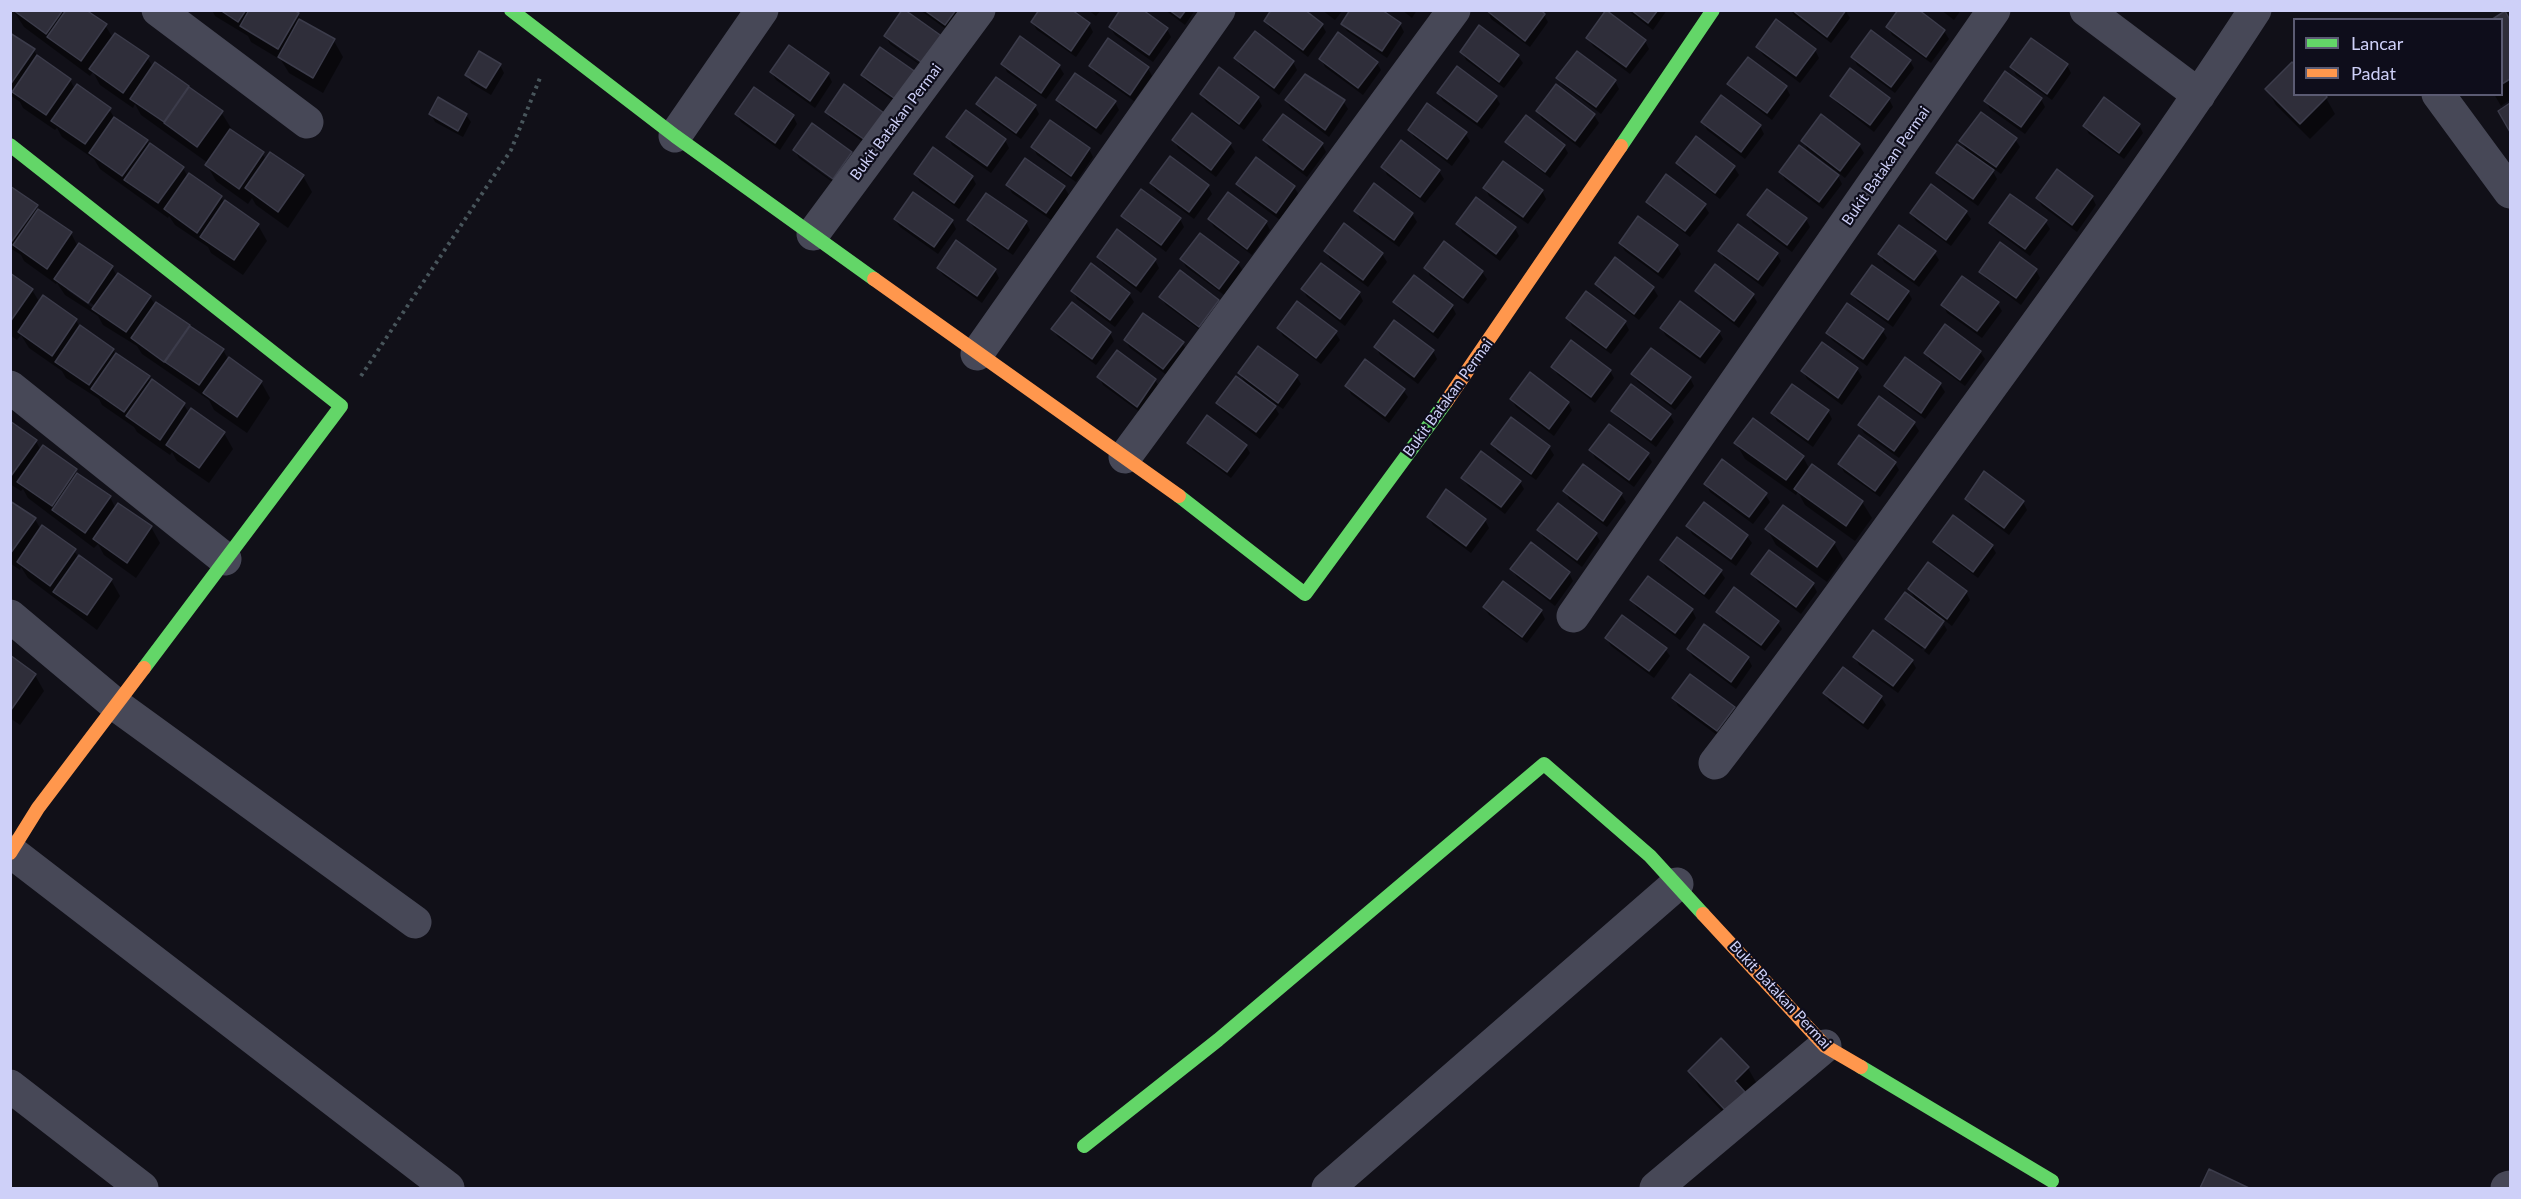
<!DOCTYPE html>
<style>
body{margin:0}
#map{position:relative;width:2521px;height:1199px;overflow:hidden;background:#111018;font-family:Lato,sans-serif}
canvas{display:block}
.frame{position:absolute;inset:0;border:12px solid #ced0f8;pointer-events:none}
.legend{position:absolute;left:2293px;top:18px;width:210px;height:78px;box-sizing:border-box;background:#0e0d1b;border:2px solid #5b5b73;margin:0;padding:8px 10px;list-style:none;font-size:18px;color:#ced0f8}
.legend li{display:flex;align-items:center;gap:12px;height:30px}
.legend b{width:30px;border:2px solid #5b5b73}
</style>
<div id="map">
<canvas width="2521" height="1199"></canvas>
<div class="frame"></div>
<ul class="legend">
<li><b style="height:8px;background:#63d668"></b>Lancar</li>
<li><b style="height:8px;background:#ff974d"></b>Padat</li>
</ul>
</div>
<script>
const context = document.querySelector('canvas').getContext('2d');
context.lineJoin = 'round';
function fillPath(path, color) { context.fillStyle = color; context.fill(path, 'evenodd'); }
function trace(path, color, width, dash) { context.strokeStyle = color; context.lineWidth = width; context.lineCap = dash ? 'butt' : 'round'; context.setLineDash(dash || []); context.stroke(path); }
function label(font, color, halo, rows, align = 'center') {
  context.font = font + ' Lato,sans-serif'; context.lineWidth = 4.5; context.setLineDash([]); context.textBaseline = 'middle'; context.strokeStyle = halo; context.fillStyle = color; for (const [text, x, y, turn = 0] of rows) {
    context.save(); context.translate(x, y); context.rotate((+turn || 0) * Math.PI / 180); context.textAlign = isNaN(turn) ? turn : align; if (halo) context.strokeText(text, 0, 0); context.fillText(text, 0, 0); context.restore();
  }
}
const shadow = new Path2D(`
 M13,10H84L105,25L113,38L147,57L153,67L156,64L221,112L231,128L229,130L262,153L266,160L303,176L312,192L288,228L256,205L252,198L248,204L216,181L207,165L208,163L141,115L135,104L133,108L100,85L93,72L90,76L24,27Z
 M212,10H291L298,15L303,23L334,41L343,57L323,93L289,73L281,60L251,42L248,36L215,16Z
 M920,10H965L950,32Z
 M1088,10H1101L1096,16Z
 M1165,10H1195L1185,25Z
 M1322,10H1343L1335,20Z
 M1402,10H1417L1412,18Z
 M1488,10L1544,15L1548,22L1530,47L1491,19Z
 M1627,10H1667L1653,30Z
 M1791,10H1845L1850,18L1831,43L1794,15Z
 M1917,10L1944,31L1949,39L1931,63L1892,35L1888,27Z
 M1941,10H1961L1954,20Z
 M903,11L942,38L947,46L929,71L890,44L886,36ZM890,38L931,68L929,70L890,42Z
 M2505,13L2510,22V100L2501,106L2494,94H2502V20Z
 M1265,21L1322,25L1326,32L1308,57L1270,28Z
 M1032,22L1089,24L1093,32L1076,57L1037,30Z
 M1343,24H1400L1404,32L1387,58L1347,31Z
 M1110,27L1167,29L1171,37L1153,62L1115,35Z
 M10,34L34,50L38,58L70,80L75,89L109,109L115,119L147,141L149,146L183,168L188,177L189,175L221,197L225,204L258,225L267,241L243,275L211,253L208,247L175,225L169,216L168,218L100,169L94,159L62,137L57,128L55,130L23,108L20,102L10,95Z
 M1588,38L1645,41L1649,49L1630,74L1593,46Z
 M1758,47L1815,50L1819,58L1800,83L1763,55Z
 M1462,52L1518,56L1523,63L1504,88L1466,60Z
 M1853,57L1910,61L1914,68L1895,93L1857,65Z
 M1236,58L1293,62L1297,70L1279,95L1241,66Z
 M1321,59L1377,63L1381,70L1363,95L1325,67Z
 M1003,64L1059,66L1064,74L1046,99L1007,72Z
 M2292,64L2294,67V94L2326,98L2335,114L2310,139L2276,105L2267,89Z
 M500,65L504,73L491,95L471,83L467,75Z
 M2067,65L2071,73L2052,100L2016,75L2012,67Z
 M1091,66L1148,68L1152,76L1134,101L1096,74Z
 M772,73L828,74L832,82L815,108L776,80Z
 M862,75L924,84L906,110L867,82Z
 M1558,78L1615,81L1619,89L1601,114L1563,85Z
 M1729,84L1786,87L1790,95L1772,120L1734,91Z
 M1438,93L1496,97L1500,104L1482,129L1443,101Z
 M1201,94L1258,98L1262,106L1244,130L1206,102Z
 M1832,96L1889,99L1893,107L1874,132L1837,103Z
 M2041,99L2045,107L2025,134L1990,109L1986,101Z
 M1057,100L1115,102L1119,110L1101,135L1062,107Z
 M1286,101H1343L1348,109L1329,137L1291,108Z
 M978,104L1035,106L1039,114L1021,139L982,112Z
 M1537,111L1594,115L1599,123L1580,148L1542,119Z
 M827,112L888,121L870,147L831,119Z
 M431,114L466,115L471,122L463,137L435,122Z
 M737,115L793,116L797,124L780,150L741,122Z
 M1192,115L1230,144L1235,152L1216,177L1178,148L1174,140Z
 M1821,117L1859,145L1864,153L1845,178L1807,149L1803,141Z
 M1703,122L1760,126L1764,134L1745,159L1707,130Z
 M2139,125L2143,133L2124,159L2089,134L2085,127Z
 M1410,130L1465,133L1470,141L1452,166L1414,137Z
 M948,137L1005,140L1009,148L991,173L952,145Z
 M2015,139L2020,147L2001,174L1990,166L1997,179L1978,206L1942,180L1938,173L1968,153L1961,141Z
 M1265,141L1322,144L1326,152L1307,177L1269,148Z
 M1507,142L1564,146L1568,153L1550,178L1512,149Z
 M1033,147L1089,149L1093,157L1076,182L1037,155Z
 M795,150L851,153L856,161L838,186L799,158ZM799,153L840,182L838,185L799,156Z
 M1256,159L1294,187L1299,195L1280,220L1242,192L1238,184Z
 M1025,160L1064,187L1069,195L1051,220L1012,193L1008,185Z
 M1503,163L1542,191L1546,199L1528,224L1489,196L1485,188Z
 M1677,163L1734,167L1739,175L1720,199L1682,171Z
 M1383,167L1439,171L1444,179L1425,203L1387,175Z
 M1781,172L1838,176L1842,184L1823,209L1785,180Z
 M915,174L972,177L976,184L959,209L920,182Z
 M1151,183L1208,186L1212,194L1194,219L1156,191Z
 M1374,186L1412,214L1417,222L1399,247L1360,219L1356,211Z
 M10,188L71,233L78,247L112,267L117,276L150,297L156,306L157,304L223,350L228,359L261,382L270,398L247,433L214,410L209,400L142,354L137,346L103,325L98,316L65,295L57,283L56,284L24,261L21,255L10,248ZM67,286L95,306L93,308L67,290Z
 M2092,197L2096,205L2077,232L2042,206L2037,198Z
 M1648,202L1704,205L1709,213L1690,237L1652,209Z
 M1966,212L1971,219L1951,246L1916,221L1911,213Z
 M1123,216L1180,219L1184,227L1166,252L1128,223Z
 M1749,216L1806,219L1810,227L1792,252L1753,223Z
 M1209,219L1266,222L1270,230L1252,255L1214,227Z
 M895,220L952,221L956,229L938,254L900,227Z
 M969,220L1026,222L1030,230L1013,255L974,228Z
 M2045,221L2050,229L2030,256L1996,231L1991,223Z
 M1458,224L1515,228L1519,236L1500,261L1462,232Z
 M1620,243L1677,246L1681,254L1663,279L1625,251Z
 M1326,251L1382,254L1387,262L1368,287L1330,259Z
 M1720,251L1777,254L1781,261L1763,287L1724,258Z
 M1934,252L1939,260L1919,287L1884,262L1880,254Z
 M1099,257L1155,260L1159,268L1141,293L1103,264Z
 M1182,260L1238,263L1243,271L1224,295L1186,267Z
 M1091,266L1129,294L1134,302L1115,327L1077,299L1073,291Z
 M938,268L995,270L999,278L982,303L943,275Z
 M1426,268L1482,272L1487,279L1468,304L1430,276Z
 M2036,270L2040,278L2021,305L1986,279L1981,272Z
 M10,275L32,290L40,303L76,320L80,328L113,350L116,355L184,405L189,413L224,433L233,449L209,483L177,461L172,452L170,455L137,432L134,427L102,405L99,399L66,378L62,371L29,348L21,335L17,340L10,335Z
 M1597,284L1653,288L1658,296L1639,320L1601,292Z
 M1303,290L1359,293L1363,301L1345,326L1307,297Z
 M1697,291L1753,295L1757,302L1739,328L1701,299Z
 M1908,292L1912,299L1893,327L1857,301L1853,294Z
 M1161,297L1218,301L1222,308L1204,333L1166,305Z
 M1395,302L1452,306L1456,314L1438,339L1400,310Z
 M1997,303L2002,311L1982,338L1947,313L1943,305Z
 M1568,318L1625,322L1629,330L1611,354L1572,326Z
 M1661,328L1719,332L1723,339L1705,364L1666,336Z
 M1053,329L1110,333L1114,341L1096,365L1058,337Z
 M1279,329L1335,332L1340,340L1321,364L1283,336Z
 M1882,330L1887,338L1867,366L1832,340L1828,333Z
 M1125,340L1182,343L1187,351L1168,376L1130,348Z
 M1822,344L1857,369L1862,377L1842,405L1807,379L1803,371Z
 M1376,347L1433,351L1437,359L1418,384L1380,355Z
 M1118,352L1155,380L1160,388L1141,413L1103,385L1099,377Z
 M1980,352L1985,359L1965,386L1930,361L1926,353Z
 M1906,359L1940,384L1945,392L1925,419L1890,393L1886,386Z
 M1553,367L1610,371L1614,378L1595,403L1558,375Z
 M1240,373L1296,376L1301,384L1283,409L1271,401L1279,414L1260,439L1222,410L1218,403L1246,385Z
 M1633,375L1690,378L1694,386L1675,410L1638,382Z
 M1347,386L1403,390L1408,397L1389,423L1351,394Z
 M1879,398L1914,423L1919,431L1899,458L1864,433L1859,425Z
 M1511,399L1568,403L1572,410L1554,436L1516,407Z
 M1613,411L1670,415L1674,422L1656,447L1618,418Z
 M1828,411L1832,419L1813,447L1777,421L1773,413Z
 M1511,419L1549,447L1554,455L1536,480L1497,452L1493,444Z
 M10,423L36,441L41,451L75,470L79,476L110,497L116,509L151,527L160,543L136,578L104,555L98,544L94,548L28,498L23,489L21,491L10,484Z
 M1189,443L1246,446L1250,453L1231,478L1193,450Z
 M1736,443L1803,457L1810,470L1813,466L1862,502L1872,518L1855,541L1805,505L1798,492L1796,495L1745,459Z
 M1591,450L1647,454L1652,462L1634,487L1595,458Z
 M1895,463L1899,470L1880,497L1844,472L1840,464Z
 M1584,466L1621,494L1626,502L1607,527L1569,499L1565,491Z
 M1463,478L1520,482L1524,489L1505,514L1468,486Z
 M1706,484L1765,494L1770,502L1753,524L1710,492Z
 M1966,499L2023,502L2027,510L2009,535L1971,507Z
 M10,502L35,519L41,530L74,551L79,558L111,580L120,596L97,630L28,578L21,567L20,570L10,563Z
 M1428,517L1485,520L1489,528L1471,553L1433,525Z
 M1688,526L1747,536L1752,543L1736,566L1692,534Z
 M1767,529L1834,543L1843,559L1827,582L1776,545Z
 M1539,530L1596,534L1600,541L1582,567L1544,538Z
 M1935,542L1992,546L1996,553L1978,578L1940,550Z
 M1661,560L1720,571L1725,578L1709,600L1666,568Z
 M1512,569L1569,573L1573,581L1555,606L1517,577Z
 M1753,574L1813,584L1817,592L1801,614L1758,582Z
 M1909,589L1966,592L1970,600L1952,626L1939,616L1947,630L1929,655L1924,651L1944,625L1942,622L1922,649L1892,627L1887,619L1918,603Z
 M1632,600L1692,610L1696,618L1680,640L1637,608Z
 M1484,608L1541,611L1545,619L1527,643L1489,615Z
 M1718,612L1777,622L1782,629L1765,651L1722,620Z
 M1606,638L1665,649L1670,656L1654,678L1611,646Z
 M1688,649L1748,658L1752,666L1736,689L1693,657Z
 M10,657L35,675L44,691L20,725L10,718Z
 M1855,657L1912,661L1916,668L1898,693L1859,665Z
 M1825,694L1881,697L1886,705L1868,730L1829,701Z
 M1674,698L1734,708L1738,716L1721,738L1678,706Z
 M1721,1040L1748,1068L1757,1084L1736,1126L1699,1087L1690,1071Z
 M2210,1171L2246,1188H2202Z`);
const building = new Path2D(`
 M13,10H63L46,34Z
 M66,10H86L107,24L81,61L47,37Z
 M220,10H246L238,22Z
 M249,10H294L299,13L278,49L240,26Z
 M902,10H905L943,37L924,64L884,36Z
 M924,10H956L945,25Z
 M1039,10H1072L1090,23L1071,51L1031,22Z
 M1120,10H1143L1168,28L1149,55L1109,27Z
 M1169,10H1186L1180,18Z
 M1271,10H1305L1323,24L1303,50L1264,21Z
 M1350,10H1382L1401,23L1382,51L1341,24Z
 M1486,10H1541L1545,14L1525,41Z
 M1606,10L1646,40L1626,67L1586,38Z
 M1631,10H1658L1648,23Z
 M1792,10H1846L1827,37Z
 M1898,10H1919L1945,30L1926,57L1886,27Z
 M2505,11L2510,20V79L2502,84V20H2491Z
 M299,19L335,39L313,78L278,57Z
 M1776,19L1816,49L1796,76L1756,47Z
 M1479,25L1519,55L1499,82L1460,52Z
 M1871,30L1911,60L1891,87L1851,57Z
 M1255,31L1294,61L1274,88L1234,58Z
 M1338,32L1378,62L1358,88L1319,59Z
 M10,33L35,49L10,85Z
 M115,33L149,56L123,93L89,69Z
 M1020,36L1060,65L1041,93L1001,64Z
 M1108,38L1149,67L1130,95L1089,66Z
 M2031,38L2068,64L2047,94L2010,67Z
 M789,45L829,73L810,101L770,72Z
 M880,47L920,75L901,103L861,75Z
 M479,51L501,64L486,88L465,75Z
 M1577,51L1616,80L1596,107L1556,78Z
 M37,55L71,79L46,115L12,92Z
 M1748,57L1787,86L1767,113L1727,84Z
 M155,62L189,86L164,122L130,99Z
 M2292,62L2294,64V94H2325L2327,97L2300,124L2265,89Z
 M1457,66L1497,96L1477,122L1437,93Z
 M1219,67L1259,97L1239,124L1200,94Z
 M1850,68L1890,98L1870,125L1830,96Z
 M2005,71L2042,98L2021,127L1984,101Z
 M1075,73L1116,101L1096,128L1056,100Z
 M1305,74L1345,100L1325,130L1285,100Z
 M996,77L1036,105L1016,133L976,104Z
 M77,84L111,108L85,144L51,121Z
 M844,84L884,113L865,140L825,112Z
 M1556,84L1595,114L1575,141L1536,111Z
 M189,87L223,111L197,147L164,123Z
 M754,87L794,115L775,143L735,114Z
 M1721,95L1761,125L1741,152L1701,122Z
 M438,97L467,114L458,131L429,114Z
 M2104,97L2140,124L2119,153L2083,126Z
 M1427,103L1467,132L1447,159L1408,130Z
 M2510,103V132L2498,111Z
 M966,110L1006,139L987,166L946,137Z
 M1981,112L2017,138L1996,167L1959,141Z
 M1192,113L1231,143L1211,170L1172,140Z
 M1283,114L1323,143L1303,170L1263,140Z
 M1821,114L1860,144L1840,171L1801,141Z
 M1526,115L1565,145L1545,172L1505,142Z
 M114,117L148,140L122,176L89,153Z
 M1050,120L1090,148L1071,176L1031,147Z
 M812,123L852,152L833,179L793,150Z
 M230,129L264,152L239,189L205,165Z
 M1696,136L1735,166L1715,193L1676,163Z
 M1401,140L1440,170L1420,197L1381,167Z
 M150,143L184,167L158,203L124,180Z
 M1957,144L1994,170L1973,199L1936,173Z
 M1799,145L1839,175L1819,202L1779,172Z
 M933,147L973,176L954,203L914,174Z
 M270,152L304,175L278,212L245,188Z
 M1170,156L1209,185L1189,212L1150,183Z
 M1256,157L1295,186L1276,213L1236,184Z
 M1025,158L1065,186L1046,213L1006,185Z
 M1503,161L1543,190L1523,217L1483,188Z
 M2057,169L2093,196L2072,225L2036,198Z
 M189,173L222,196L197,233L164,209Z
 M1666,174L1706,204L1685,231L1646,202Z
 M1374,183L1413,213L1394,240L1354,211Z
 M1931,184L1967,211L1946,240L1910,213Z
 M10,186L38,205L12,241L10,240Z
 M1141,189L1181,218L1161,245L1121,216Z
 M1767,189L1807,218L1787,245L1747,215Z
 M913,192L953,220L934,247L894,219Z
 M1228,192L1267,221L1247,249L1208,219Z
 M986,193L1027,221L1008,249L967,220Z
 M2010,194L2047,220L2025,249L1989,223Z
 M1476,197L1516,227L1496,254L1456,224Z
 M225,200L259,224L234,260L200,237Z
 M38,209L72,232L47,269L13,245Z
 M1638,216L1678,245L1658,272L1619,243Z
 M1344,223L1383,253L1363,280L1324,251Z
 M1738,224L1778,253L1758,280L1718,251Z
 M1899,225L1936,251L1914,280L1878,254Z
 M1117,229L1156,259L1136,286L1097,257Z
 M1200,233L1239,262L1219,289L1180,259Z
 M956,240L996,269L977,296L937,268Z
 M1444,241L1483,271L1463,298L1424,268Z
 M2000,242L2037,269L2016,298L1979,272Z
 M79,243L113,266L88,303L54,279Z
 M1615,257L1654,287L1634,314L1595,284Z
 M1091,263L1130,293L1110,320L1071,291Z
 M1321,263L1360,292L1340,319L1301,289Z
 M1715,264L1754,294L1734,321L1695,291Z
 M1872,265L1909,291L1888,320L1851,294Z
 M1180,270L1219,300L1199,327L1159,297Z
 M10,273L33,289L10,322Z
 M118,273L151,296L126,332L92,309Z
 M1414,275L1453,305L1433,332L1393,302Z
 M1962,276L1999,302L1977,331L1941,305Z
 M1586,291L1626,321L1606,348L1566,318Z
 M43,295L77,319L52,356L18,332Z
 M1297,301L1337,331L1316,358L1277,328Z
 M1680,301L1720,331L1700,357L1660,328Z
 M156,302L190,325L164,362L131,338Z
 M1072,302L1111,332L1092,359L1051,329Z
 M1847,303L1884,329L1863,359L1826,333Z
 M1143,313L1184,342L1163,369L1124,340Z
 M1394,320L1434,350L1414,377L1374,347Z
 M1945,324L1981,351L1960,380L1924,353Z
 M80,325L114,349L89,385L55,362Z
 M190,326L224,349L199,385L165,362Z
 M1571,340L1611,370L1591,397L1551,367Z
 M1822,342L1858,368L1838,398L1801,371Z
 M1258,346L1298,375L1278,403L1238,373Z
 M1651,348L1691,377L1671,404L1631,374Z
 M1117,350L1156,379L1137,407L1097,377Z
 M116,353L150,376L124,412L91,389Z
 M229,357L262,381L237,417L203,393Z
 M1905,357L1941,383L1921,413L1884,386Z
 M1365,359L1405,389L1385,416L1345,386Z
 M1530,372L1569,402L1549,429L1510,399Z
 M1236,376L1276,406L1256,432L1216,403Z
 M152,379L185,403L160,440L126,416Z
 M1631,384L1671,414L1651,440L1611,411Z
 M1792,384L1829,410L1808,440L1771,413Z
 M1879,396L1915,422L1894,451L1858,425Z
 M191,408L225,432L199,468L166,445Z
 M1207,415L1247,445L1227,472L1187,443Z
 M1511,417L1550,446L1531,474L1491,444Z
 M1753,418L1804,456L1786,480L1734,443Z
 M10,421L37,440L11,476H10Z
 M1609,424L1649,453L1629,480L1589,450Z
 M1859,435L1896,462L1875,491L1838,464Z
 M43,445L77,469L52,506L17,482Z
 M1481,451L1521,481L1501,507L1461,478Z
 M1722,459L1767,493L1749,517L1704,484Z
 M1583,464L1622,493L1603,521L1563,491Z
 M1812,464L1863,501L1846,526L1794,489Z
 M1984,471L2024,501L2004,528L1965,499Z
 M77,473L111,496L85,533L52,510Z
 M1446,489L1486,519L1466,546L1427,517Z
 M10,501L36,518L10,554Z
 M1704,502L1748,535L1731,559L1686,526Z
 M118,503L152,526L127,563L93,539Z
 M1558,503L1597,533L1577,560L1537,530Z
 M1783,505L1835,542L1817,567L1765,529Z
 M1953,515L1993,545L1973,572L1933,542Z
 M42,525L76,549L50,586L17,562Z
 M1677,537L1722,570L1704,594L1660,560Z
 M1531,542L1570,572L1550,599L1510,569Z
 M1769,550L1814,583L1796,607L1751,574Z
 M79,555L112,579L87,615L53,592Z
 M1928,562L1967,591L1947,619L1908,589Z
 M1648,576L1693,609L1675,633L1630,600Z
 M1503,581L1542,610L1522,637L1483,607Z
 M1734,587L1779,621L1761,645L1716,612Z
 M1905,592L1944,621L1925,648L1885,619Z
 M1622,615L1667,648L1649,671L1605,638Z
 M1704,624L1749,657L1731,682L1687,649Z
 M1873,630L1913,660L1893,686L1853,657Z
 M10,655L36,674L11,710H10Z
 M1843,667L1882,696L1863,723L1823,693Z
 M1690,674L1735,707L1717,731L1672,698Z
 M1721,1038L1749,1067L1735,1081L1745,1092L1726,1111L1688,1071Z
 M2209,1169L2249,1188H2200Z`);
const path = new Path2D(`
 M361,376L511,150L540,78`);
const street = new Path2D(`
 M158,10L307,122
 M2086,10L2199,95
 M2438,94L2510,192
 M675,136L762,10
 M813,234L979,10
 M977,354L1219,10
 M10,387L225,559
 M1125,457L1454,10
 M10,616L116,705L415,922
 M1573,616L1994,10
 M1715,763C1804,647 1888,529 1974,410C2069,279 2166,147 2255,10
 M10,851L448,1188
 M10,1086L142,1188
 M1328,1188L1677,884
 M1656,1188L1825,1046
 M2507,1188L2510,1187`);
const fast = new Path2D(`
 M511,10L675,136L874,279
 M10,145L341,406L144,668
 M1621,146L1713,10
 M1179,496L1305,594L1446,402
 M1861,1067L2052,1181
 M1084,1146L1218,1040L1544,764L1650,856L1703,914`);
const slow = new Path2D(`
 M874,279L1179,496
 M1446,402L1621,146
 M10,853L38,808L144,668
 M1703,914L1825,1046L1861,1067`);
const streetNames = [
 ["Bukit Batakan Permai",896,122,-53],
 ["Bukit Batakan Permai",1886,166,-55],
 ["Bukit Batakan Permai",1448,398,-54],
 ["Bukit Batakan Permai",1780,995,47]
];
fillPath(shadow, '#0007');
fillPath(building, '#2f2e3a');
trace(building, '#3c3c4b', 1.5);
trace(path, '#48555b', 4, [3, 4.5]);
trace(street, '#474857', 33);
trace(fast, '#63d668', 14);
trace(slow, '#ff974d', 14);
label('15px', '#ced0f8', '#0e0d1b', streetNames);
</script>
